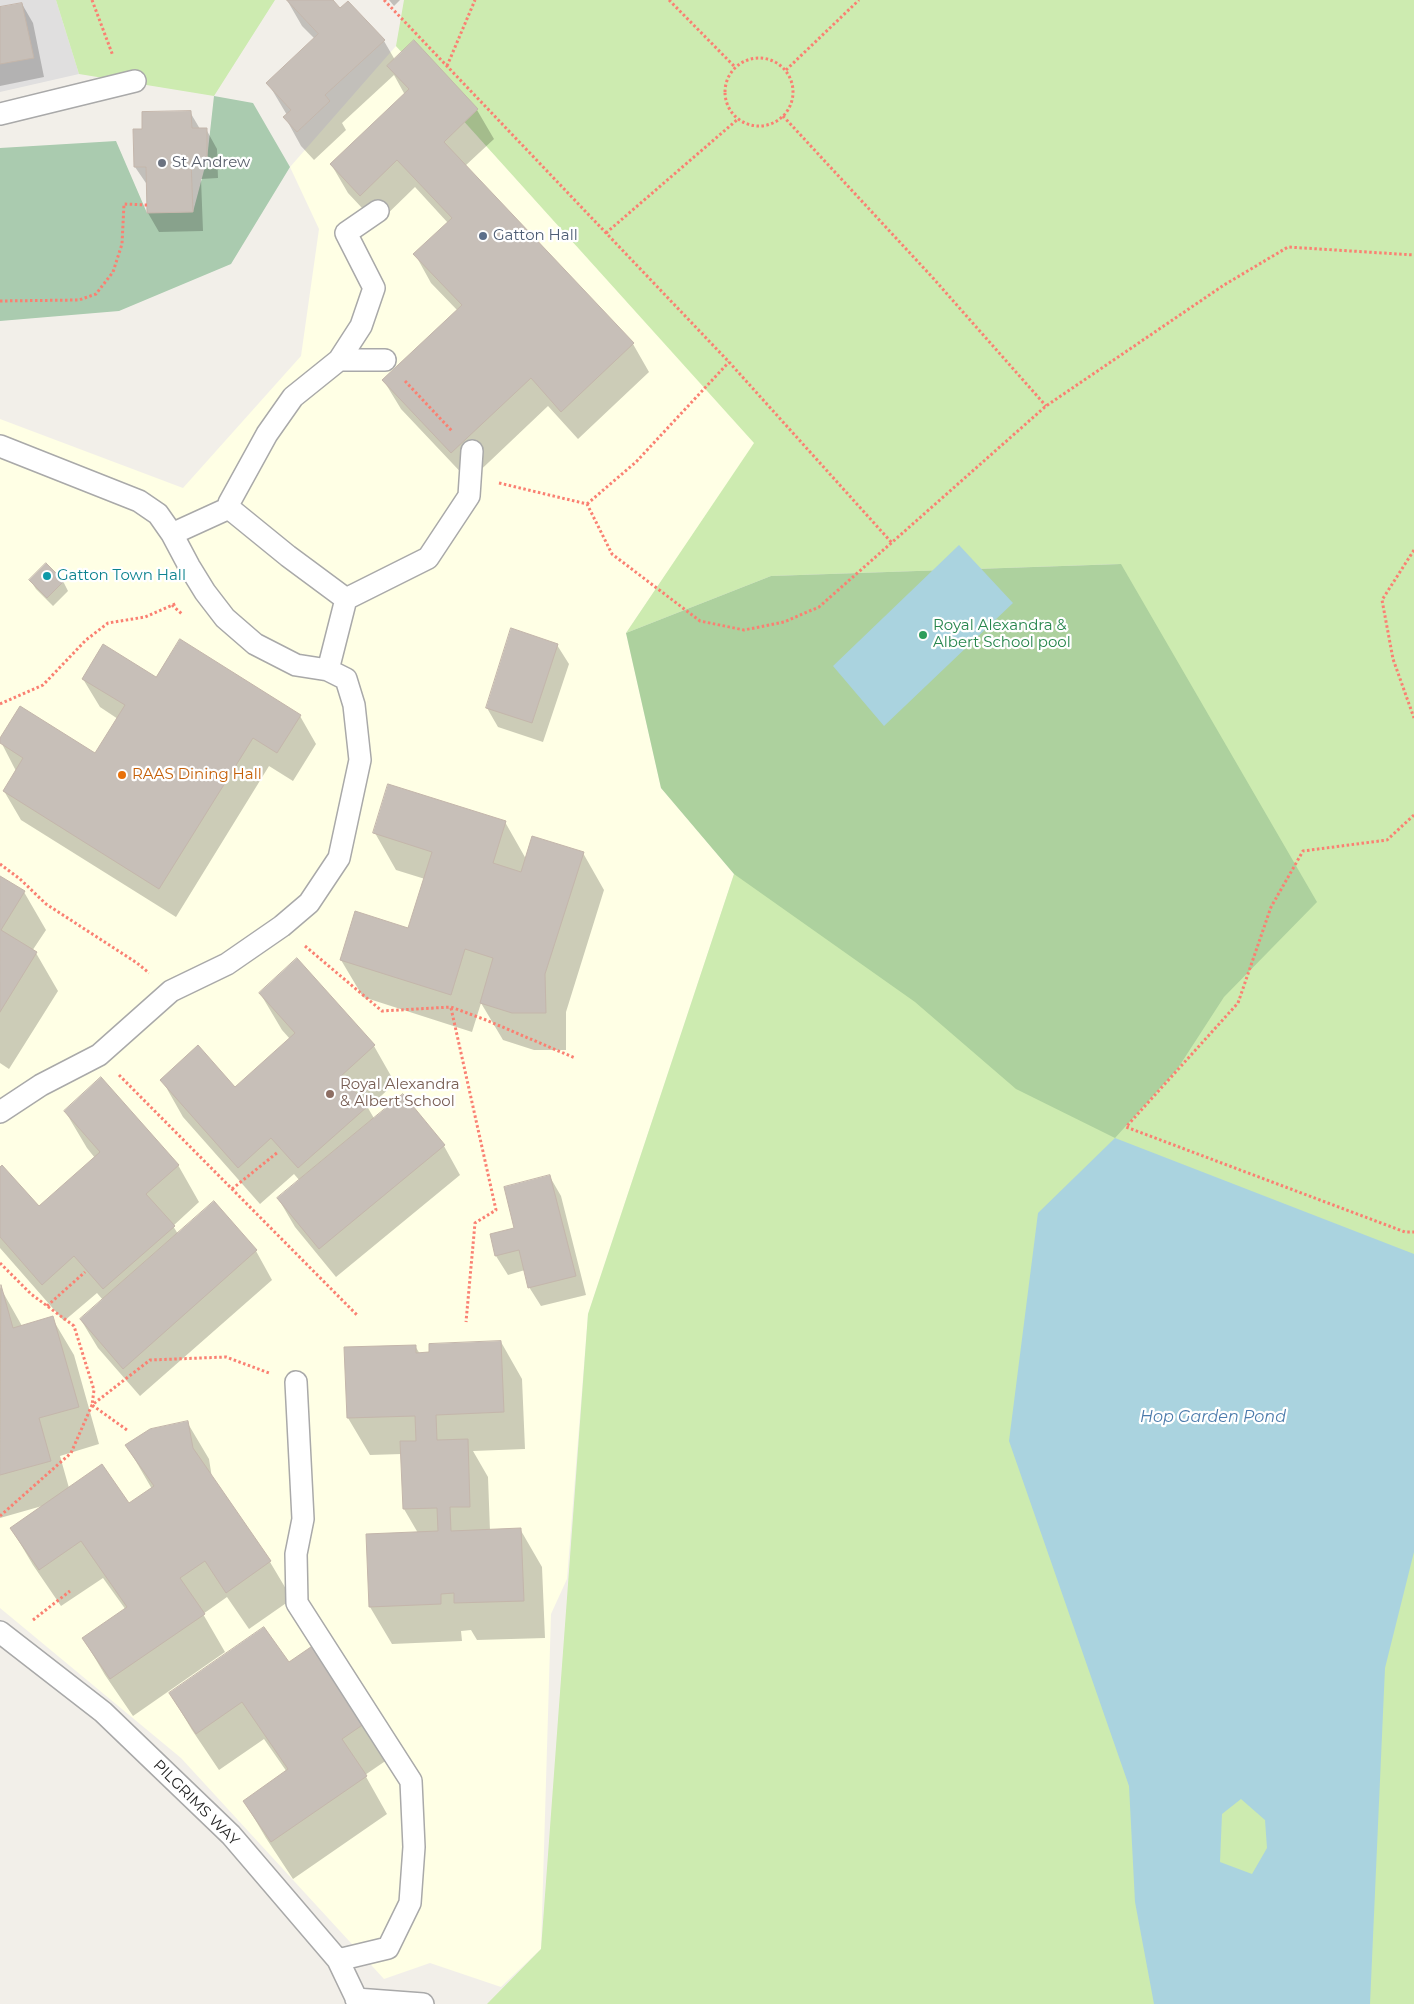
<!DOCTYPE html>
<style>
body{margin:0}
canvas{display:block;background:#f2efe9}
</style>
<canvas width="1414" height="2004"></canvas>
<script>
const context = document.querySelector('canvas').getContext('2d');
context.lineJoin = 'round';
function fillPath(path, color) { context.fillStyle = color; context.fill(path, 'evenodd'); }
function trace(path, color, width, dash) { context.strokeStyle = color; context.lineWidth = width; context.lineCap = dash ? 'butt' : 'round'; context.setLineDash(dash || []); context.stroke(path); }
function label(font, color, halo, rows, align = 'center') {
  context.font = font + ' Montserrat,sans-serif'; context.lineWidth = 4.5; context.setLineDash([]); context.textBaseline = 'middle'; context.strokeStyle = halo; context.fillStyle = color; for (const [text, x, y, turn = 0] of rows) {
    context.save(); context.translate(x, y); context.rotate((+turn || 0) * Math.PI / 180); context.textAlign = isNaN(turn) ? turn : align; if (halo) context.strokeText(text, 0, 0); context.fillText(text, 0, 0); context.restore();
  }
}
const residential = new Path2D(`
 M0,0H56L79,74L0,92Z`);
const education = new Path2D(`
 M396,46L755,443L626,633L661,788L734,874L588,1314L567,1579L551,1614L541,1949L501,1987L430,1963L384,1979L181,1758L0,1608V419L183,488L301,356L319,229L290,167Z`);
const grass = new Path2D(`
 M56,0H275L214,96L79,74Z
 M404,0H1414V2004H487L541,1949L588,1314L734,874L1120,564L771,576L626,633L754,443L396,46Z`);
const forest = new Path2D(`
 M1121,564L1317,902L1224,997L1178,1068L1115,1138L1016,1089L915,1002L734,874L661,788L626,633L771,576Z`);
const cemetery = new Path2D(`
 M214,96L253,103L290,167L231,264L119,311L0,321V148L116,141L147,213L193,212L207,159Z`);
const water = new Path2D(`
 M959,545L1013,603L884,726L833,666Z
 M1115,1138L1414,1254V1552L1385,1668L1370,2004H1154L1135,1902L1129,1786L1009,1441L1038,1213ZM1241,1799L1265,1820L1267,1848L1252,1874L1220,1862L1222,1814Z`);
const shadow = new Path2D(`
 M287,0H331L340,10L384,41L395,60L414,42L477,110L494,139L465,166L633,344L649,372L578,439L548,406L469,481L401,409L384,381L458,311L431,283L415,254L448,223L415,187L377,224L348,193L331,164L405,95L394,75L342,123L346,130L314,160L301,146L285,117L287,115L268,83L315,39L302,26Z
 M389,0H400L394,6Z
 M22,4L33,23L44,77L0,86V8Z
 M190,112L200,129H206L217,149L218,178L201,179L203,231L159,232L148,213V186L135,167L144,130Z
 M30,580L63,581L68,591L53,606L36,589Z
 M557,645L569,664L543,742L498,727L487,708Z
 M83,679H157L300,716L316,744L293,781L269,766L176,917L21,820L4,791L16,771L0,740L96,755L118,719L100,707Z
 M505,822L526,859L583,853L604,890L566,1012V1050H534L503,1040L481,1003L472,1032L363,997L341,960L409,929L425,879L396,870L375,833Z
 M0,877L24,892L46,930L32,951L36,953L58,991L9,1069L0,1063Z
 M260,993L374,1046L395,1083L368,1108L375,1120L403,1096L444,1146L460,1175L336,1277L295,1227L278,1198L300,1181L294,1174L260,1204L183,1117L162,1080L235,1089L290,1039L282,1030Z
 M65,1111L178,1165L199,1202L173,1226L178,1234L214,1203L256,1251L272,1280L140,1396L98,1348L81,1320L103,1300L97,1293L64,1321L0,1248V1168L39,1208L95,1158L87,1148Z
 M550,1177L561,1196L586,1295L541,1306L529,1287L525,1270L508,1275L496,1256Z
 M0,1287L22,1326L52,1318L74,1355L99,1444L60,1456L69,1488L129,1505L152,1489L127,1446L187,1422L209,1459L212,1478L270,1562L292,1599L249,1629L227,1597L203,1614L225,1652L133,1716L105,1675L83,1638L126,1610L103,1578L61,1606L33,1565L11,1528L42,1506L0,1518Z
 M501,1342L522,1379L525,1449L473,1451L488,1477L490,1531L520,1529L542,1567L545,1638L477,1640L471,1630L461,1631L462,1641L392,1644L370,1607L418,1533L404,1509L402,1454L370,1455L348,1418L345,1348L415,1346L420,1354Z
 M288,1663L397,1753L365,1775L387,1814L293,1879L266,1838L244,1801L287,1772L264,1739L219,1770L192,1730L170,1693Z`);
const building = new Path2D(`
 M287,0H333L340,8L348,1L385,40L325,95L330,101L297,132L283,117L291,110L266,83L318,34Z
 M22,3L34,58L0,64V7Z
 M414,40L478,109L444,142L634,343L561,412L531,378L451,453L382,380L462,305L413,254L452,218L397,160L360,196L330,164L409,89L387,66Z
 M191,111L192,128H207V159L191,160L193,212L147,213L146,167H134L133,129H142V112Z
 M46,563L64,581L47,598L29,580Z
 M511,628L558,644L532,723L486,708Z
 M180,639L301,715L277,753L253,738L159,889L3,791L23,758L0,743V738L20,706L95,753L125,705L82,679L103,644L156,677Z
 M388,784L506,821L493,863L521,872L532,836L584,852L545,974L546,1013H512L480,1003L493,958L465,949L451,995L340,960L355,911L408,928L432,852L373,833Z
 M0,876L25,891L1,930L37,952L0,1012Z
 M297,958L375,1045L341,1076L368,1106L298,1168L271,1138L238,1168L160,1080L198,1045L235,1087L295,1033L259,993Z
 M101,1077L179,1165L146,1194L175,1226L103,1289L74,1256L42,1285L0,1237V1167L2,1165L39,1206L100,1152L64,1111Z
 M403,1094L445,1145L319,1249L277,1198Z
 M550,1175L576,1276L528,1288L519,1250L495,1256L490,1234L514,1228L504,1187Z
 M214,1201L257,1250L123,1369L80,1319Z
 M1,1285L13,1328L53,1316L79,1407L39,1418L51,1461L0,1475Z
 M501,1341L504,1412L436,1415L437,1440L468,1439L470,1507H450L451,1531L521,1528L524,1601L454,1603V1593L441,1594V1604L369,1607L366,1534L438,1531L437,1508L403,1509L400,1441H416L415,1416L347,1418L344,1347L416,1345V1353L429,1352V1344Z
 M188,1421L193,1448L271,1561L226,1593L205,1561L180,1578L205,1614L110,1679L82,1638L127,1607L81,1541L39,1570L10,1528L102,1464L129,1503L154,1486L125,1445L150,1429Z
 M264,1627L289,1662L324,1638L377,1715L342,1739L367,1776L271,1842L243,1801L288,1769L242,1702L196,1734L169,1693Z`);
const path = new Path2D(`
 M92,0L113,56
 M384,0L729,362L892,543
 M669,0L735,67
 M725 92a34 34 0 1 1 68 0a34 34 0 1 1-68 0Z
 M447,66L475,0
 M786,70L859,0
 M783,116L933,278L1046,406
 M606,233L738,119
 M0,301L79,300L96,294L113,272L122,244L124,204L147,205
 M405,381L452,431
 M499,483L587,504L612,554L700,621L744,630L784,622L819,607L1046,406L1224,285L1288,247L1414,255
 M587,504L636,462L729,362
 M1414,550L1382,600L1393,659L1414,718
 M172,605L183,615
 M0,704L43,685L86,640L108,623L145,617L177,603
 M1414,815L1387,840L1303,851L1271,907L1238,1003L1126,1127L1405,1232H1414
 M0,864L20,879L46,904L137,963L149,973
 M305,946L382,1011L451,1007L486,1020L575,1058
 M451,1008L496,1210L475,1223L466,1322
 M119,1075L358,1316
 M232,1189L278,1152
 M0,1263L31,1294L74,1326L94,1390L92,1405L127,1430
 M47,1306L85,1272
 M0,1516L71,1453L92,1405L150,1360L226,1357L269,1373
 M33,1620L70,1591`);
const service = new Path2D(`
 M0,114L135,81
 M339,360H385
 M0,446L139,501L158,514L172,534L189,566L205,592L225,618L255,644L296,665L328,670L346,679L354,705L360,760L339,858L309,903L282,926L227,964L171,991L99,1055L41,1085L0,1112
 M229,508V503L267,434L293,397L339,360L361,326L374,288L346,233L378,211
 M172,534L229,508L288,556L346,599L328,670
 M346,599L428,558L469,496L472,451
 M296,1382L303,1519L296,1554L297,1603L411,1781L414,1847L410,1903L388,1948L338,1960
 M0,1632L103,1712L231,1835L338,1960L359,2004
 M356,1999L423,2004`);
const markers = [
 [162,163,5,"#6b7280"],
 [483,236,5,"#5c6f8a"],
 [47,576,5,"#0f9aa8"],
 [923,635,5,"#2e9e5b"],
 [122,775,5,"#e8710a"],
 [330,1094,5,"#8d6e63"]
];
const worshipNames = [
 ["St Andrew",172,163]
];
const serviceNames = [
 ["Gatton Hall",493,236]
];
const cultureNames = [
 ["Gatton Town Hall",57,576]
];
const leisureNames = [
 ["Royal Alexandra &",933,626],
 ["Albert School pool",933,643]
];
const foodNames = [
 ["RAAS Dining Hall",132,775]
];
const educationNames = [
 ["Royal Alexandra",340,1085],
 ["& Albert School",340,1102]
];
const streetNames = [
 ["PILGRIMS WAY",196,1803,45]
];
const waterNames = [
 ["Hop Garden Pond",1213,1417]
];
fillPath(residential, '#e0dfdf');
fillPath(education, '#ffffe5');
fillPath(grass, '#cdebb0');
fillPath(forest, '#add19e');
fillPath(cemetery, '#aacbaf');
fillPath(water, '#aad3df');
fillPath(shadow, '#0003');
fillPath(building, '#c7bfb8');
trace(building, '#c4b6ab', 1);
trace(service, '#a9a9a9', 24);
trace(path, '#fa8072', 3, [2.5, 2.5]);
trace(service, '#fff', 21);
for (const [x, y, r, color] of markers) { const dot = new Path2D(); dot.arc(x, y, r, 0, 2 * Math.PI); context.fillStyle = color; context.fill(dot); trace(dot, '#fff', 2); }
label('15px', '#5b616d', '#fff', worshipNames, 'left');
label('15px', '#4e5e75', '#fff', serviceNames, 'left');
label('15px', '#0d838f', '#fff', cultureNames, 'left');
label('15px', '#27864d', '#fff', leisureNames, 'left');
label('15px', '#c56008', '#fff', foodNames, 'left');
label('15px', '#785e54', '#fff', educationNames, 'left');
label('15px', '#222', '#fff', streetNames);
label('italic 16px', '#4a7aab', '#fff', waterNames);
</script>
